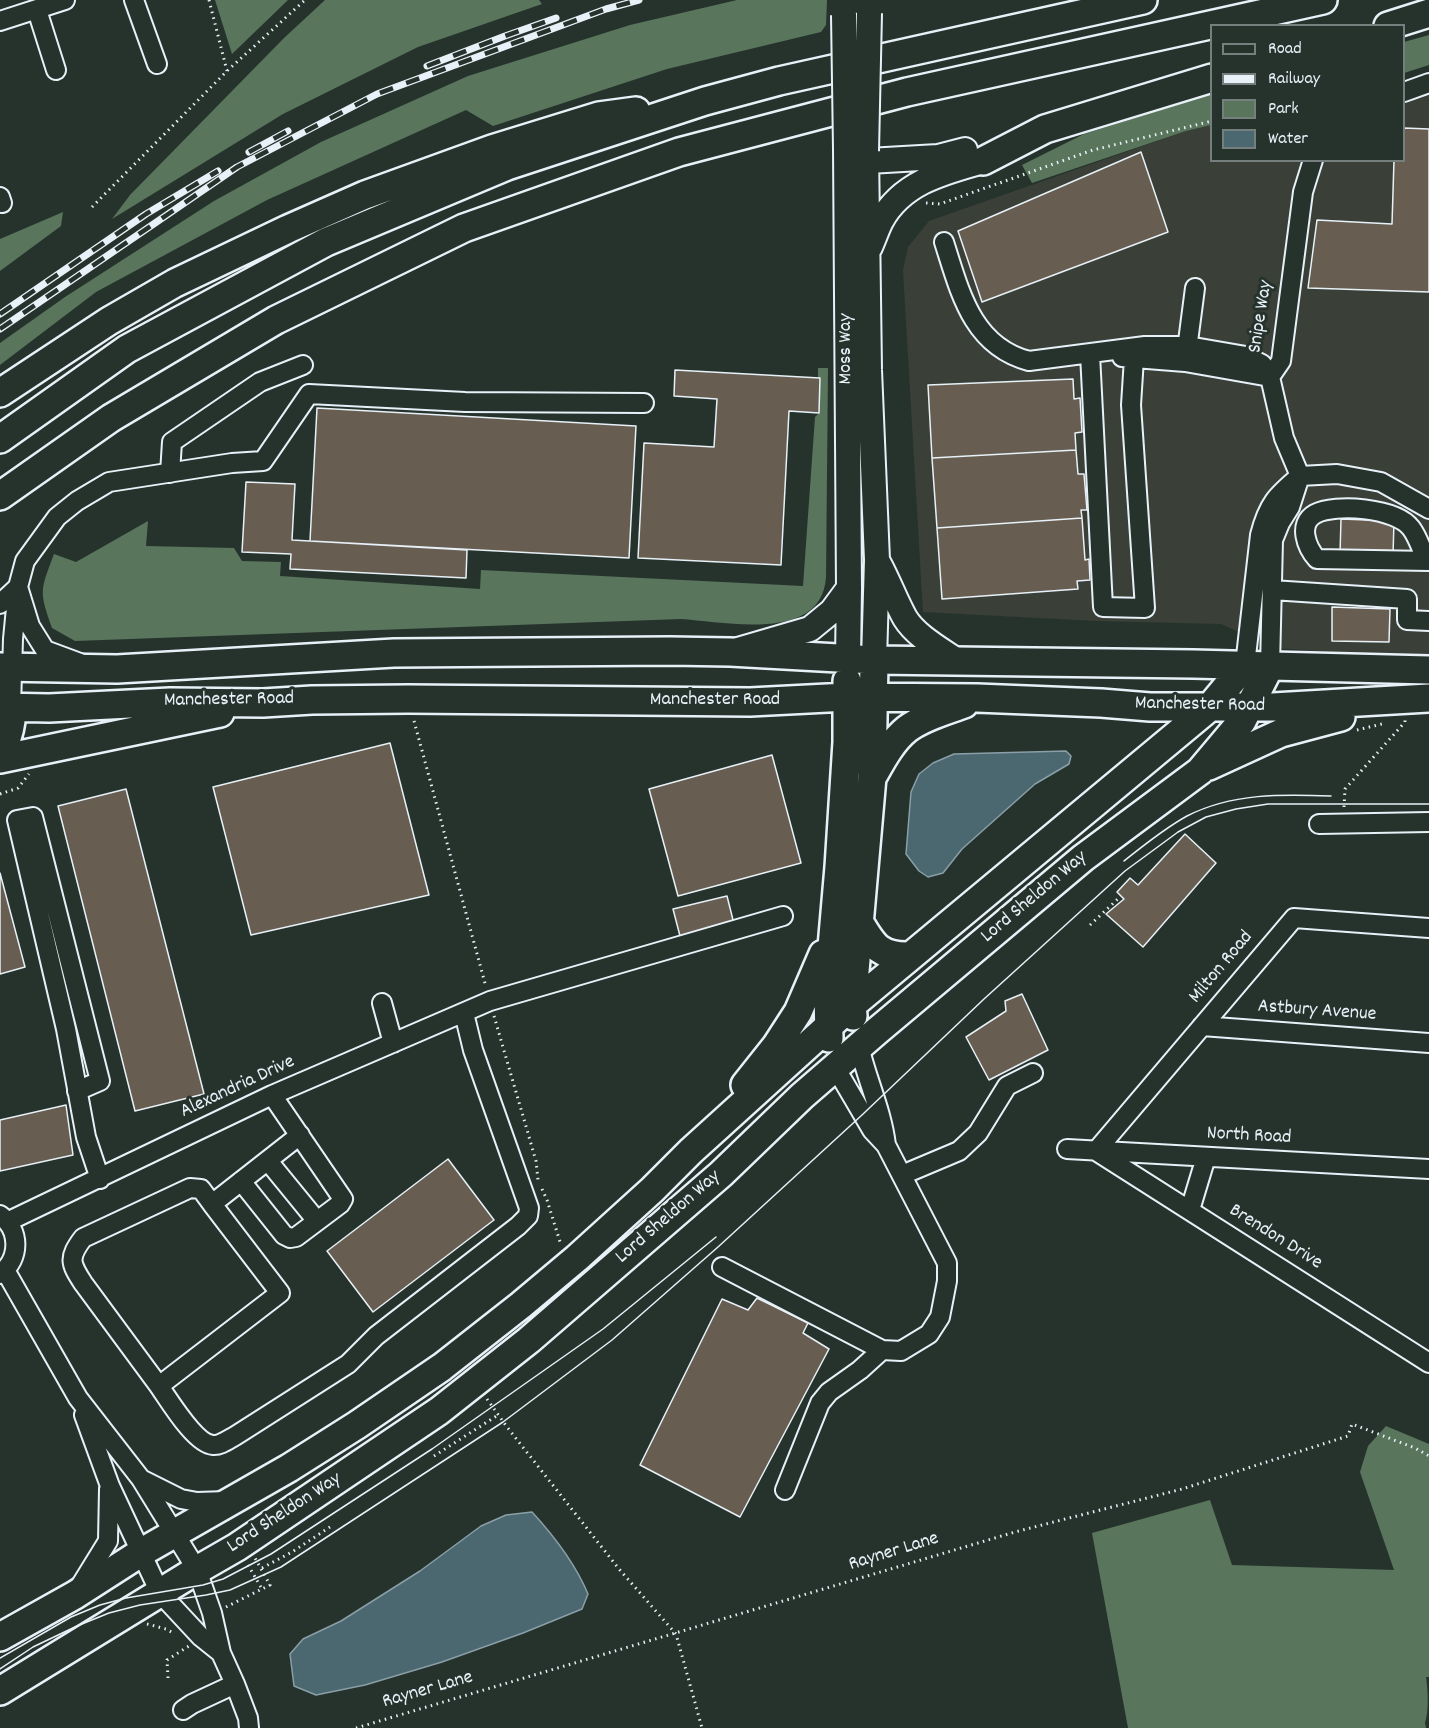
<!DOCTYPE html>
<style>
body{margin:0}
#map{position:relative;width:1429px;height:1728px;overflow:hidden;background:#26332d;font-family:Dekko,sans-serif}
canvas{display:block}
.legend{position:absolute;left:1210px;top:24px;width:195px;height:138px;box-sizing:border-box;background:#26332d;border:2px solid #747f7e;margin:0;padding:8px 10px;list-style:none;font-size:18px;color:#e8f1f8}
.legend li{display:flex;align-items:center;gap:12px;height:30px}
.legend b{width:30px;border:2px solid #747f7e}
</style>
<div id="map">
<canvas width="1429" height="1728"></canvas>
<ul class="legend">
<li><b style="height:8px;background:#26332d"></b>Road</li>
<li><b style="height:8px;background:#e8f1f8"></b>Railway</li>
<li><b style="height:16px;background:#59755c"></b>Park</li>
<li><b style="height:16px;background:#4b6871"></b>Water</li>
</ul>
</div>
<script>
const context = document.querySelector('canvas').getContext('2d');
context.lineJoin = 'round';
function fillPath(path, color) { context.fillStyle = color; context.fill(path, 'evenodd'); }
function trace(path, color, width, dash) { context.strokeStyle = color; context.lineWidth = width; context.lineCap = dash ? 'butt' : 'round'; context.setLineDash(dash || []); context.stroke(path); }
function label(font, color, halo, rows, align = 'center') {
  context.font = font + ' Dekko,sans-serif'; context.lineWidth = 6; context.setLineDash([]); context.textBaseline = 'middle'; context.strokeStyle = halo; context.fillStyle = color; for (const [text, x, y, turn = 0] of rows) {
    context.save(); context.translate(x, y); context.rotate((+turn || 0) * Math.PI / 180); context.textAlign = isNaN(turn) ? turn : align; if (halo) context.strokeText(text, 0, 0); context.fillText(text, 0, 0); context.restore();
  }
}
const built = new Path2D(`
 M1429,76V659L1275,648L1221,624L1096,621L923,612L903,270L908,247L929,221L1186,131L1211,124L1212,160H1404V81Z`);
const green = new Path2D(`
 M215,0H288L232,54Z
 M325,0H539L542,4L418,47L283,114L112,219L130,195L284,38Z
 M737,0H827L826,25L821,32L667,69L493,126L466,110L267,200L96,292L0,365V343L65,297L214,201L321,142L468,76L630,25Z
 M1429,35V65L1404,73V42Z
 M1211,94V125L1186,131L1032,183L1022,165L1084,134Z
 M63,212L61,226L0,271V239Z
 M818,368H828L826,577C822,643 726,622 681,619L75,641L52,628C39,591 40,591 54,554L76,562L148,521L146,546L234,548L242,561L281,562L280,576L480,589L481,570L803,586L815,417L819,413L820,378H818Z
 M1386,1426L1429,1444V1677H1426C1428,1690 1429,1711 1425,1723L1426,1728H1128L1092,1533L1210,1500L1232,1565L1394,1570L1360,1472L1368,1446Z`);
const water = new Path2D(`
 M1066,751L1071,756L1069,764L1035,784L962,849L943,873L928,877L919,871L906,854L911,792L919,774L933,763L954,754Z
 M532,1512C555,1537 575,1563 588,1594L582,1609L523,1633L442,1662L365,1685L316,1695L294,1686L290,1654L303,1639L341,1621L420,1571L481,1526L506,1515Z`);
const building = new Path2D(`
 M1404,128L1429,129V292L1308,288L1317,220L1392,224L1394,160H1404Z
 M1141,152L1168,232L982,302L958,231Z
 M675,370L820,378L819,413L789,411L781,565L638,558L644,443L714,447L717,399L674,396Z
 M1073,379L1074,399L1080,398L1082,432L1075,433L1076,450L932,458L928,385Z
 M317,408L636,426L629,558L310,541Z
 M1076,450L1078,474H1084L1087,510H1081L1082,518L937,528L932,458Z
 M246,482L295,484L292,540L467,550L466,578L290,569L291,554L242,552Z
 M1082,518L1085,560L1089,559L1090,580L1077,581L1078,589L942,599L937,528Z
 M1341,519L1394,521L1393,555L1340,554Z
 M1332,607L1390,609L1389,642L1332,641Z
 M390,743L429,895L251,935L213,787Z
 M772,755L801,863L678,896L649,789Z
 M126,789L204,1094L135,1111L58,806Z
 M1185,834L1216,863L1143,947L1106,914L1124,899L1117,892L1130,878L1138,885Z
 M0,873L25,967L0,974Z
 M727,896L734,924L680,936L673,909Z
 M1022,994L1048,1050L989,1080L966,1037L1006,1011L1005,1001Z
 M66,1105L73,1155L0,1171V1120Z
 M448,1159L494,1220L373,1312L327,1251Z
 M757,1298L808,1323L803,1333L829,1349L740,1517L640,1465L722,1299L748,1310Z`);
const path = new Path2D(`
 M209,0L227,71
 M926,203L940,204L1093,150L1212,121
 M92,207L227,71L305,0
 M414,721L486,987
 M1357,730L1386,723
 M0,794L18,788L29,774
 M1344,807L1345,789L1405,722V720
 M1090,925L1121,896
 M494,1016L536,1161L538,1180
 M542,1189L547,1200L561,1245
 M487,1399L507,1427L619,1569L676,1634L702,1728
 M434,1456L498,1415
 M248,1565L262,1589
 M262,1568L292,1552L330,1527
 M226,1607L270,1585L255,1558
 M147,1624L166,1629L175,1634
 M168,1678L167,1660L189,1646
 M356,1728L1015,1532L1182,1489L1348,1436L1352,1424L1415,1448L1429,1456`);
const minor = new Path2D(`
 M134,0L157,64
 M37,10L56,70
 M0,21L65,0
 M1404,92L1429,83
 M0,197L2,203
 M944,242C960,292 972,346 1029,361L1145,346H1188L1246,356L1262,364L1270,377L1284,438L1300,476L1290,507L1280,523L1273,540L1270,666
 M1090,354L1103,607L1145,608L1131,405L1134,358
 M1122,357L1185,362L1270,377
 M1186,357L1195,288
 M1270,377L1281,361L1303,192L1313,160
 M170,473L172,442L260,382L303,365
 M1300,476L1337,474L1381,482L1429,509
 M1427,561C1422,551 1418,537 1411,528C1396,508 1335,503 1315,514C1297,524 1307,548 1317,559L1429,561
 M1272,590L1407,599V620L1429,621
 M0,604L18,587L30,626L45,650L80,663
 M1245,665L1260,535C1268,504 1276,496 1300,476
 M11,707L13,639L18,587L25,561L57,517L77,501L109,482L232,463L263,461L309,394L465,402L644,403
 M1319,824L1429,822
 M1429,928L1294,918L1096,1151L1429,1363
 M382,1003L393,1043
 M1202,1026L1429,1043
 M859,1046C867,1080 882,1111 886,1145
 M77,1091L100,1081L33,817L17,820L66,1029L86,1137L100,1179
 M1067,1149L1429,1169
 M268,1161L317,1221
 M902,1175L959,1151L978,1133L1007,1086L1033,1073
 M241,1181L284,1235L290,1238L296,1237L340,1204L343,1199L272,1095
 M212,1204L201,1189L190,1188L83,1238C68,1258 70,1263 83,1283L159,1386L280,1293L212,1204L300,1135
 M1190,1210L1206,1157
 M0,1215C20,1229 21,1259 0,1274
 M9,1221L272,1095L490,1001L783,916
 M722,1267L882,1350L901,1351L929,1334L940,1317L947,1281V1263L886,1145L872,1130L835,1067
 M5,1270L78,1398L141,1479L197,1570L212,1613L221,1653L235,1684L248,1718L249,1728
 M159,1386C169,1400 195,1444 213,1445C220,1446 229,1439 235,1436L348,1364L376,1336L518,1226L528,1216L529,1208L473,1050L464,1013
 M84,1415L110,1486L160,1593L201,1637L221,1653
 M141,1479L181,1499L197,1502L227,1501
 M785,1490L820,1403L829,1392L860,1370L882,1350
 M79,1588L108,1541L109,1489
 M183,1710L192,1704L235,1684`);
const major = new Path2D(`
 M846,149L849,588L848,659
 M866,151L869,370L877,560L874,660
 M851,162L938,157L965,150
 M870,247C874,238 877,229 881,221C902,182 944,172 983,161
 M878,562C888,580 895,600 905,618C916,636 940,649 957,661
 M738,650L810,629L832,611L849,588`);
const highway = new Path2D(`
 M1388,26L1429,13
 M983,161L1045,129L1212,78
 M0,393L109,321L175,283L288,229L365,195L492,149L599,116L636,111
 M0,439L127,349L326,242L507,166L705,101L779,81L1143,0
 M0,496L111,418L276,320L464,228L679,152L907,92L1323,0
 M0,667L117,669L394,653L670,651L730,652L874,660L1193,664L1429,670
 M0,707L49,708L170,702L263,703L312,700L408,699L750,702L847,697L977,698L1101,703L1150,707H1273L1429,698
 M0,750C8,742 14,717 10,707C8,703 3,698 1,694
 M0,759L220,713
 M1209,766L1281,733L1341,717
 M873,776C882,760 892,741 907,729C923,717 945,711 964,704
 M860,923C874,947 881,957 910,956
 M853,1016L852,1005L872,777L874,660
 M829,1038L828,993L839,867L847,742V681
 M745,1085L776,1046L798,1012L823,954
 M0,1637L75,1595L142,1552L289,1468L357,1425L442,1367L521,1305L577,1258L652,1190L691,1151L852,1005L1210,707L1245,665
 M0,1691L197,1570L237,1547L439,1411L529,1340L721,1174L802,1096L877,1031L1083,858L1200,771L1242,721L1270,666`);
const tram = new Path2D(`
 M1124,861C1144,845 1165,828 1187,816C1232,793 1282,794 1331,796
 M0,1658L71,1617L100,1605L126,1598L203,1585L223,1579L271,1554L432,1449L603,1329L716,1237
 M0,1669L33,1647L77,1626L109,1613L140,1605L206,1595L230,1590L281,1567L503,1422L612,1340L718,1247L862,1115L984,999L1125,871L1178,832L1206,817L1236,809L1268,804H1429`);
const rail = new Path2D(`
 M427,66L505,36L556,18
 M249,152L288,131
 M0,314L146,214L218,171
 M0,329L237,167L377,94L606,9L639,0`);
const majorBridge = new Path2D(`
 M844,15L846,149
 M866,151L869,13`);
const streetNames = [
 ["Snipe Way",1262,317,-81],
 ["Moss Way",847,349,-90],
 ["Manchester Road",229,701,-1],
 ["Manchester Road",715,701],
 ["Manchester Road",1200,706,1],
 ["Lord Sheldon Way",1035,898,-40],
 ["Milton Road",1222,968,-50],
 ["Astbury Avenue",1317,1012,4],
 ["Alexandria Drive",238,1088,-25],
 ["North Road",1249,1137,3],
 ["Lord Sheldon Way",669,1218,-41],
 ["Brendon Drive",1275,1238,32],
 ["Lord Sheldon Way",285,1514,-33],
 ["Rayner Lane",894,1553,-17],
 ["Rayner Lane",428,1691,-16]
];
fillPath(built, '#3a4038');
fillPath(green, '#59755c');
fillPath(water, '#4b6871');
trace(water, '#8a9fa7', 1.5);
fillPath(building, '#675e51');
trace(building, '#e8f1f8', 1.5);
trace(minor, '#e8f1f8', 22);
trace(major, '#e8f1f8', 28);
trace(highway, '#e8f1f8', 32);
trace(path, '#e8f1f8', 3, [1.5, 4.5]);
trace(minor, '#26332d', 18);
trace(major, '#26332d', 24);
trace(highway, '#26332d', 27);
trace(tram, '#e8f1f8', 1.5);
trace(rail, '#e8f1f8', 7);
trace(rail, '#26332d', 4.5, [14]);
trace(majorBridge, '#e8f1f8', 28, []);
trace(majorBridge, '#26332d', 24);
label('20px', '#e8f1f8', '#26332d', streetNames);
</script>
